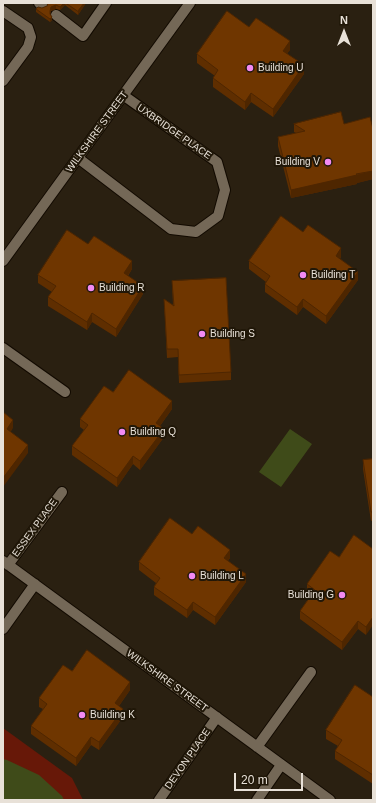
<!DOCTYPE html>
<style>
body{margin:0}
#map{position:relative;width:376px;height:803px;overflow:hidden;background:#2a2011;font-family:Arial,sans-serif}
canvas{display:block}
.frame{position:absolute;inset:0;border:4px solid #e8e1d8;pointer-events:none}
.north{position:absolute;left:324px;top:12px;width:40px;height:40px;-webkit-text-stroke:3px #201708;paint-order:stroke;rotate:0deg;font-size:11px;font-weight:700;line-height:16px;text-align:center;color:#e8e1d8}
.north::after{content:'';display:block;margin:auto;width:14px;height:18px;background:#e8e1d8;clip-path:polygon(50% 0,100% 100%,50% 72%,0 100%)}
.scale{position:absolute;left:234px;top:773px;width:69px;height:18px;box-sizing:border-box;border:2px solid #e8e1d8;border-top:0;padding-left:5px;font-size:12px;line-height:14px;white-space:nowrap;color:#e8e1d8;-webkit-text-stroke:3px #201708;paint-order:stroke}
</style>
<div id="map">
<canvas width="376" height="803"></canvas>
<div class="frame"></div>
<div class="north">N</div>
<div class="scale">20 m</div>
</div>
<script>
const context = document.querySelector('canvas').getContext('2d');
context.lineJoin = 'round';
function fillPath(path, color) { context.fillStyle = color; context.fill(path, 'evenodd'); }
function trace(path, color, width, dash) { context.strokeStyle = color; context.lineWidth = width; context.lineCap = dash ? 'butt' : 'round'; context.setLineDash(dash || []); context.stroke(path); }
function label(font, color, halo, rows, align = 'center') {
  context.font = font + ' Arial,sans-serif'; context.lineWidth = 4; context.setLineDash([]); context.textBaseline = 'middle'; context.strokeStyle = halo; context.fillStyle = color; for (const [text, x, y, turn = 0] of rows) {
    context.save(); context.translate(x, y); context.rotate((+turn || 0) * Math.PI / 180); context.textAlign = isNaN(turn) ? turn : align; if (halo) context.strokeText(text, 0, 0); context.fillText(text, 0, 0); context.restore();
  }
}
const green = new Path2D(`
 M3,728L72,778L83,800H3Z`);
const water = new Path2D(`
 M290,429L312,444L281,487L259,472Z
 M3,759L7,760L39,775L62,796L64,800H3Z`);
const minor = new Path2D(`
 M39,3L42,5
 M3,11L28,28L31,37L28,47L3,81
 M56,15L83,36L106,3
 M78,158L171,229L196,232L218,216L225,190L217,162L123,95
 M3,261L190,3
 M3,348L65,392
 M3,561L330,800
 M8,565L62,492
 M3,629L35,584
 M257,747L311,672
 M159,800L217,717
 M257,800L281,765`);
const wall = new Path2D(`
 M48,3H86L78,15L65,5L60,10L56,9L51,11L50,13L52,20L50,22L36,12V9L42,8L47,6Z
 M249,27L290,50L287,53L304,74L273,117L251,102L245,110L213,87V78L215,76L197,63V54Z
 M294,124H344L373,129V179L357,183V184L291,198L278,146V137L296,133L294,132Z
 M303,232L341,257L340,259L358,280L326,324L303,307L297,315L265,292V284L266,282L249,269V261Z
 M88,244L132,269L128,276L143,294L116,337L92,322L87,330L48,306V297L52,292L38,283V275Z
 M172,281L231,372V380L179,383L178,357L167,358L164,299L173,305Z
 M113,392L172,409L160,426L164,437L140,470L133,464L117,487L72,455V446L84,430L80,427V419Z
 M373,459V520L371,521L363,469V460Z
 M192,534L230,558L228,561L246,582L215,625L193,610L187,618L154,595V587L156,583L139,570V562Z
 M373,549L366,635L358,629L342,650L300,619V611L311,595L307,592V584Z
 M72,671L130,690L119,706L123,717L99,750L91,745L76,766L31,734V726L43,709L39,707V698Z
 M373,697V784L335,759V751L338,746L326,739V730Z`);
const shadedWall = new Path2D(`
 M64,3H65V5L60,10V7Z
 M84,3H86L78,15V11Z
 M56,5V9L51,11L50,14V11L51,7Z
 M52,17V20L50,22V19Z
 M290,41V50L283,59V51Z
 M304,65V74L273,117V109Z
 M251,93V102L245,110V102Z
 M373,171V179L357,183V184L291,198V190Z
 M341,248V257L336,264V256Z
 M132,261V269L124,281V273Z
 M358,272V280L326,324V316Z
 M143,286V294L116,337V329Z
 M303,299V307L297,315V307Z
 M92,313V322L87,330V322Z
 M172,401V409L156,431V423Z
 M13,420V428L7,438V429Z
 M164,429V437L140,470V461Z
 M28,445V453L3,487V478Z
 M133,456V464L117,487V478Z
 M230,550V558L224,566V558Z
 M246,574V582L215,625V617Z
 M193,602V610L187,618V610Z
 M373,617V625L366,635V627Z
 M358,621V629L342,650V642Z
 M130,682V690L115,711V703Z
 M123,709V717L99,750V742Z
 M91,737V745L76,766V758Z`);
const building = new Path2D(`
 M48,3H64L60,7L56,5L51,7L50,11V14L52,17L50,19L36,9L38,7L42,8L47,6Z
 M66,3H84L78,11Z
 M227,11L249,27L256,18L290,41L283,51L304,65L273,109L251,93L245,102L213,78L218,70L197,54Z
 M341,112L344,124L370,117L373,129V171L356,174L357,175L291,190L278,137L305,131L294,124Z
 M281,216L303,232L308,225L341,248L336,256L358,272L326,316L303,299L297,307L265,284L270,276L249,261Z
 M67,230L88,244L94,236L132,261L124,273L143,286L116,329L92,313L87,322L48,297L56,286L38,275Z
 M226,278L231,372L179,375L178,349H167L164,299L174,306L172,281Z
 M129,370L172,401L156,423L164,429L140,461L133,456L117,478L72,446L88,425L80,419L104,386L113,392Z
 M3,412L13,420L7,429L28,445L3,478Z
 M373,459V512H371L363,460Z
 M170,518L192,534L198,526L230,550L224,558L246,574L215,617L193,602L187,610L154,587L160,578L139,562Z
 M354,535L373,549V617L366,627L358,621L342,642L300,611L315,590L307,584L330,551L339,557Z
 M87,650L130,682L115,703L123,709L99,742L91,737L76,758L31,726L47,704L39,698L63,665L72,671Z
 M355,685L373,697V775L335,751L342,740L326,730Z`);
const markers = [
 [250,68,4,"#f28af3"],
 [328,162,4,"#f28af3"],
 [303,275,4,"#f28af3"],
 [91,288,4,"#f28af3"],
 [202,334,4,"#f28af3"],
 [122,432,4,"#f28af3"],
 [192,576,4,"#f28af3"],
 [342,595,4,"#f28af3"],
 [82,715,4,"#f28af3"]
];
const poiNames = [
 ["Building U",258,68],
 ["Building V",320,162,"right"],
 ["Building T",311,275],
 ["Building R",99,288],
 ["Building S",210,334],
 ["Building Q",130,432],
 ["Building L",200,576],
 ["Building G",334,595,"right"],
 ["Building K",90,715]
];
const streetNames = [
 ["WILKSHIRE STREET",97,132,-54],
 ["UXBRIDGE PLACE",174,132,35],
 ["ESSEX PLACE",35,528,-54],
 ["WILKSHIRE STREET",167,681,36],
 ["DEVON PLACE",188,759,-55]
];
fillPath(green, '#671808');
fillPath(water, '#3f4b19');
trace(minor, '#120a00', 12);
trace(minor, '#746857', 10);
fillPath(wall, '#5f2e00');
fillPath(shadedWall, '#4e2600');
fillPath(building, '#6f3600');
trace(building, '#4e2600', 1);
for (const [x, y, r, color] of markers) { const dot = new Path2D(); dot.arc(x, y, r, 0, 2 * Math.PI); context.fillStyle = color; context.fill(dot); trace(dot, '#201708', 1.5); }
label('10px', '#e8e1d8', '#201708', poiNames, 'left');
label('10px', '#e8e1d8', '#201708', streetNames);
</script>
